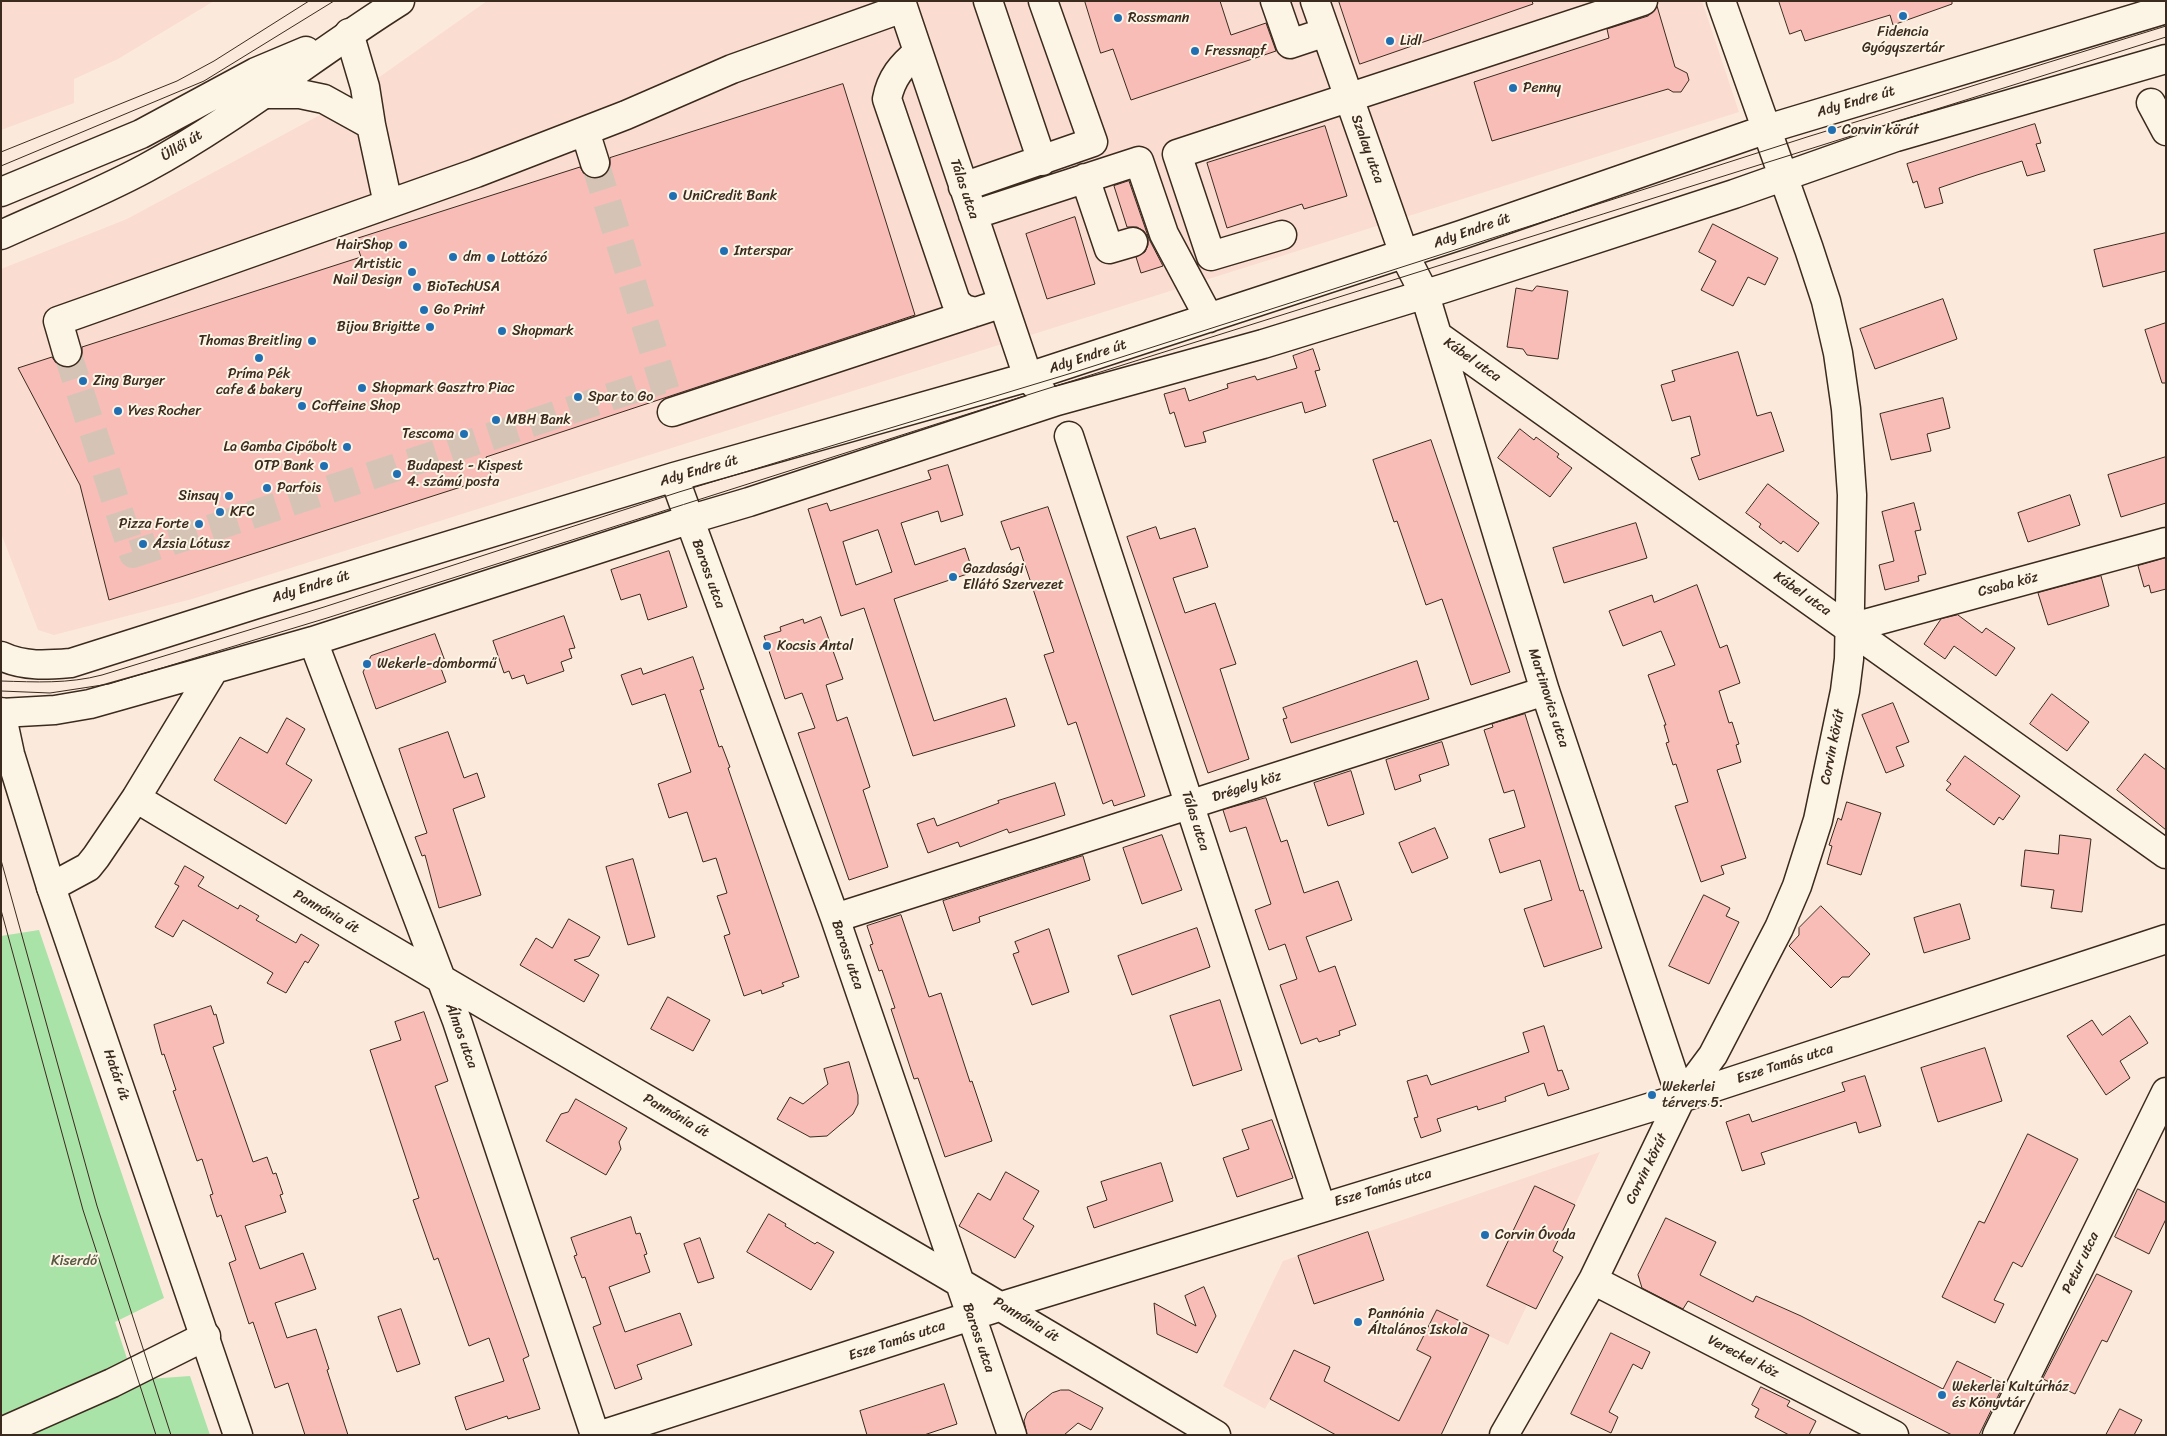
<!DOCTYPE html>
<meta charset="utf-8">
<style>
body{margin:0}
#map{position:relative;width:2167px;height:1436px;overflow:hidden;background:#fbeadc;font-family:Sriracha,sans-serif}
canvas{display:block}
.frame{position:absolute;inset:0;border:2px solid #3b2a1e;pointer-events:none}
</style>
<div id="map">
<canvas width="2167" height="1436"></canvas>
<div class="frame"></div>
</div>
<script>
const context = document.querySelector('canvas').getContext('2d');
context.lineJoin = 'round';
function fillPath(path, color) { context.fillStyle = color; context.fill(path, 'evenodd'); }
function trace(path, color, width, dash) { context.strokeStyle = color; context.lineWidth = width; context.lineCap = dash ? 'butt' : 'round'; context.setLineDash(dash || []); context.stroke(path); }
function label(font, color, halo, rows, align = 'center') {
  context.font = font + ' Sriracha,sans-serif'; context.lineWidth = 4; context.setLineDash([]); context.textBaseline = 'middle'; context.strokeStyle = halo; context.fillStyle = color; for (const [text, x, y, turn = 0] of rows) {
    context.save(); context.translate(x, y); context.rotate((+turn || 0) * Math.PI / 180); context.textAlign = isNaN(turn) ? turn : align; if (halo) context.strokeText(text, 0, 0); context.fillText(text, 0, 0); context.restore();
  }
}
const built = new Path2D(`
 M1,1H214L118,59L74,79V103L1,130Z
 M487,1H1702L1739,112L192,599L54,635L38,630L1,533V269L127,219L344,102Z
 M1600,1152L1508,1345L1489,1336L1441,1435H1336L1270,1400L1265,1409L1223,1386L1283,1261Z`);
const green = new Path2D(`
 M39,930L164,1298L115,1322L134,1380L190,1376L210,1435H1V936Z`);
const building = new Path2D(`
 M1085,1H1220L1231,35L1266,23L1276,51L1131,100L1113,49L1101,53Z
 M1339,1H1532L1533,4L1360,64Z
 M1779,1H1952V4L1893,25L1890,15L1805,41L1801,30L1790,34Z
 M1657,6L1675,67L1687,73L1689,80L1681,92H1673L1668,89L1492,141L1474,82L1609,38L1607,29L1648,16Z
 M843,84L915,315L486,457L492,477L109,600L80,485L18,368L52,357L56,363L63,367H72L79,362L82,356V347L361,257L355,239L580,167L584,174L591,178H600L607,173L610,167V158Z
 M2035,124L2041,143L2036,144L2045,171L2027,176L2022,161L1977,175L1939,188L1943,203L1925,208L1917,181L1913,183L1907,164Z
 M1325,126L1347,196L1304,209L1302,204L1227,228L1207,163Z
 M1129,181L1149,239L1163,266L1141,273L1136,257L1145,252L1148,245V237L1144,231L1137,227H1127L1114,186Z
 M1075,217L1095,284L1047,299L1026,234Z
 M1713,224L1778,258L1765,285L1748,277L1733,306L1701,290L1716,261L1699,252Z
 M2166,233V271L2103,287L2094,250Z
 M1537,286L1568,291L1558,359L1527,355L1523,349L1507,347L1516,288L1532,291Z
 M1943,299L1957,339L1875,369L1860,329Z
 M2166,323V383H2162L2145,330Z
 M1313,349L1320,370L1315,371L1326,406L1305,413L1302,402L1203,432L1206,442L1185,447L1174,412L1170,414L1164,394L1185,388L1189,401L1228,388L1227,384L1255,376L1257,380L1297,368L1293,356Z
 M1738,352L1757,416L1771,412L1784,451L1699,480L1691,458L1700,455L1690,416L1672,421L1661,385L1675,381L1672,371Z
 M1943,398L1950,428L1927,434L1931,451L1891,460L1880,414Z
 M1520,429L1534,440L1536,437L1559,454L1557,457L1572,468L1550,497L1498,458Z
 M1431,440L1510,672L1471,685L1442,599L1426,605L1397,521L1394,522L1373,460Z
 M2166,457V503L2121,517L2108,475Z
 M948,465L963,515L941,522L938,511L901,523L915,565L965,548L973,572L894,599L934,721L1006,698L1015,726L913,756L864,608L841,616L808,509L827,503L830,511L931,479L928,471ZM878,530L892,572L856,585L843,542Z
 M1768,484L1819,523L1798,552L1783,541L1781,544L1759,527L1761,524L1746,513Z
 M2070,495L2080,525L2028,542L2018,513Z
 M1914,503L1921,530L1915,531L1926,574L1918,576L1919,581L1885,590L1879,565L1894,561L1882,512Z
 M1048,507L1145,796L1114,806L1112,800L1103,804L1076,722L1068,725L1044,655L1054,652L1019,547L1011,550L1001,522Z
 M1636,523L1647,558L1564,583L1553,548Z
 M1156,527L1160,539L1195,528L1208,567L1173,578L1185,613L1215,603L1236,664L1220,669L1249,759L1208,773L1127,537Z
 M669,551L687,607L648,620L640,594L621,600L611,570Z
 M2166,558V589L2151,593L2149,585L2144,587L2138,566Z
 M2101,576L2109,606L2048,625L2038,593Z
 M1697,585L1720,648L1727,645L1740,683L1719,691L1729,723L1732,722L1739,744L1736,745L1741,762L1717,770L1746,858L1721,866L1724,874L1701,882L1675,806L1688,802L1676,764L1673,765L1666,743L1669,742L1664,725H1666L1648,675L1675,665L1661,631L1623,646L1609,611L1652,595L1654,602Z
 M1958,615L1982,633L1986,628L2015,648L1996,676L1954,646L1945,659L1924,644L1941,619Z
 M564,616L575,648L569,649L572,658L561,662L564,671L527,684L524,675L512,679L509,671L504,673L493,641Z
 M821,617L843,679L826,685L837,721L847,717L870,787L863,790L888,867L849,880L798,733L815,728L802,693L785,699L764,636L781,631L780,627L803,619L804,623Z
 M435,634L445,661L439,663L446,682L376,709L363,672L371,656Z
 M693,657L704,689L700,690L719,747L722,746L730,767L728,768L799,977L782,983L784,986L762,994L761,990L744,996L724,936L730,934L717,896L727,893L716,858L703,862L687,812L669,818L658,784L691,772L665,694L632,705L621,675L641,668L643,674Z
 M1417,661L1429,699L1291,743L1283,719L1287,718L1283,708Z
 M2052,694L2089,722L2067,751L2030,724Z
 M1893,703L1909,742L1896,747L1904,766L1886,773L1862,715Z
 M1525,714L1580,891L1583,890L1602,948L1544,967L1524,909L1552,900L1540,860L1500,873L1489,839L1525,827L1514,790L1504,793L1484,730L1493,727L1492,724Z
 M287,718L305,729L286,764L312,780L286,824L214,780L240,737L267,753Z
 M448,732L464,778L477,773L485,797L453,809L481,895L439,908L425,855L422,856L415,837L427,833L399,749Z
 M1442,742L1449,765L1419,775L1421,781L1395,790L1386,760Z
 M2145,754L2166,770V830L2117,790Z
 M1965,756L2020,796L2003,820L1999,817L1994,825L1946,790L1951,784L1947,781Z
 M1351,771L1364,814L1328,826L1314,783Z
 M1055,783L1065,815L1009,833L1007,829L960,847L958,842L928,853L917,824L934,818L937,826L999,803L998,801Z
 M1266,798L1281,842L1287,840L1304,893L1338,881L1352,920L1306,937L1319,972L1335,966L1356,1025L1339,1031L1340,1035L1319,1042L1317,1038L1301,1044L1280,985L1297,979L1285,944L1269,950L1255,910L1271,904L1246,827L1230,832L1223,810Z
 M1847,802L1881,813L1861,875L1827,864L1832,846L1829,845L1838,818L1841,820Z
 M1435,828L1448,858L1412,873L1399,843Z
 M1162,835L1182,890L1142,904L1123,848Z
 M2060,835L2091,839L2082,912L2051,908L2054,890L2021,886L2025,850L2058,854Z
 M1083,856L1090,880L979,917L980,922L953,931L943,901Z
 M633,859L655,937L628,945L606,867Z
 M185,866L204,877L198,886L238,909L240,905L259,916L256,920L296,943L301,934L319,945L308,963L305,961L286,993L267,983L273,973L183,920L173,937L155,927L179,886L175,884Z
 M1704,895L1730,908L1726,916L1739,922L1709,984L1669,966Z
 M1960,904L1970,939L1924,953L1914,918Z
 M1821,906L1870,954L1849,977H1842L1831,988L1789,946L1799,935V928Z
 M901,915L929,997L941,993L970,1082L972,1081L992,1141L945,1157L918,1078L914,1079L891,1009L895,1008L882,970L879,971L870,945L873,944L867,926Z
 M569,919L600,937L589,956L574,960L599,975L584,1002L520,965L536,938L552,948Z
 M1197,928L1210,967L1132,995L1118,956Z
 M1049,929L1069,992L1032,1005L1013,954L1019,952L1015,942Z
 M668,997L710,1020L693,1051L651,1029Z
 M1220,1000L1242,1070L1193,1086L1170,1016Z
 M211,1006L214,1015L216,1014L224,1043L213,1047L253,1162L267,1157L273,1174L276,1173L283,1194L280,1195L286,1212L245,1226L260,1269L303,1253L316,1289L275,1303L287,1338L316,1329L329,1369L327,1370L348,1435H305L288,1383L275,1388L253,1322L249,1324L229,1263L236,1260L221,1215L217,1217L210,1195L213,1194L202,1159L197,1161L173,1091L176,1090L164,1054L162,1055L154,1025Z
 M424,1012L448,1081L435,1086L529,1356L523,1359L540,1409L508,1419L507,1416L466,1430L455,1397L504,1381L489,1338L469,1346L438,1258L434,1260L413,1200L419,1198L370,1050L401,1040L395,1022Z
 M2130,1016L2148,1043L2120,1061L2130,1078L2106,1095L2067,1036L2092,1020L2102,1035Z
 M1544,1026L1558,1071L1562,1070L1569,1089L1548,1096L1544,1083L1505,1097L1506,1101L1478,1110L1477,1106L1437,1119L1441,1131L1421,1138L1414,1118L1418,1117L1407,1081L1427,1075L1431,1085L1529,1052L1523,1033Z
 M1985,1048L2002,1101L1938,1122L1921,1068Z
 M849,1062L858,1095V1104L853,1114L827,1136L810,1137L777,1119L790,1097L803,1104L828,1084L824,1069Z
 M1865,1076L1881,1126L1859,1133L1856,1122L1761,1153L1765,1164L1742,1171L1726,1122L1749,1114L1752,1122L1845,1091L1842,1083Z
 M576,1099L627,1128L619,1142L621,1149L606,1175L546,1141L561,1114L568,1112Z
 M1272,1120L1293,1178L1237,1197L1223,1158L1249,1149L1242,1130Z
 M2028,1134L2078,1159L2022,1267L2013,1262L1994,1300L2004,1304L1995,1323L1942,1297L1979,1221L1984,1223Z
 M1161,1163L1173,1201L1094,1228L1087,1207L1107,1200L1101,1182Z
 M1006,1172L1039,1191L1023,1219L1034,1226L1015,1258L959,1226L978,1193L990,1200Z
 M1535,1186L1575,1205L1553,1251L1563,1257L1536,1309L1487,1286Z
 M2138,1189L2166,1203V1219L2149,1254L2115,1237Z
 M769,1214L786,1224L785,1226L815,1244L817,1242L834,1252L811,1290L747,1252Z
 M631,1217L636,1234L640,1233L647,1254L644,1255L650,1272L609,1287L625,1332L680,1313L692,1345L637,1365L642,1379L615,1389L593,1327L601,1324L585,1277L582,1278L574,1256L577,1255L571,1238Z
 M1666,1218L1716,1242L1700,1275L1753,1302L1756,1296L1801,1316L1943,1389L1957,1361L2004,1384L1979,1435H1952L1688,1301L1683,1309L1642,1288L1638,1275Z
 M1368,1232L1384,1280L1314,1304L1298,1256Z
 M700,1238L714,1278L698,1283L684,1244Z
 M2097,1274L2132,1291L2107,1342L2102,1340L2075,1394L2043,1379Z
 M1204,1287L1216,1316L1197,1353L1157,1334L1154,1303L1196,1326L1185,1296Z
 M401,1309L420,1364L397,1372L378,1317Z
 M1437,1310L1489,1335L1441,1435H1336L1270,1399L1294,1350L1330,1367L1324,1381L1399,1421L1431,1357L1417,1350Z
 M1611,1333L1650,1352L1642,1369L1633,1364L1609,1412L1618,1417L1611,1433L1571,1414Z
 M944,1384L957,1424L924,1435H867L860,1411Z
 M1761,1387L1790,1401L1787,1406L1816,1421L1809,1435H1789L1755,1417L1759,1409L1752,1405Z
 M1061,1390H1069L1103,1408L1091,1430L1078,1423L1064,1435H1027L1024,1421L1027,1413L1052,1393Z
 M2120,1409L2142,1420L2134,1435H2106Z`);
const minorTunnel = new Path2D(`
 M595,163L668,398
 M67,352L133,554L662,380`);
const minor = new Path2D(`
 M901,1L1028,377L1041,391
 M988,1L1042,161
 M1275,1L1290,44L1326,32
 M1315,1L1404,254L1425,295L1545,691L1681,1098
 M349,33L365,87L371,125L388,204
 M918,52C902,65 891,78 887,99L956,302L964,309L975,312
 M267,94H300L324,99L371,125
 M2151,103L2166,131
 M585,131L595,163
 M1085,178L1109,249L1133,242
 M963,187L1093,142L1043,1
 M973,215L1139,161L1164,234L1209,318
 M1282,235L1211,256L1177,154L1643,1
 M1438,336L2166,854
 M67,352L58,321L476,173L626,115L732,69L903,8
 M672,412L1003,303
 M1069,436L1321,1207
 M674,477L835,918L1012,1435
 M1850,628L2166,542
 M313,641L457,1021L595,1435
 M1,656C24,667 47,665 71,663L257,604L674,477L1028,377L1461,235L1767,129L2166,9
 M1,713L55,710L90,704L313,641L688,520L749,502L1057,401L1263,344L1445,288L1734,194L1896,137L2166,59
 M136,798C494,1014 858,1219 1216,1435
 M51,887L88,867L96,857L136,798L213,671
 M835,918L1545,691
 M1593,1280L1894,1435
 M1,1432L112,1383L206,1336
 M601,1435L1002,1306L1681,1098L2166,939
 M1504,1435L1593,1280L1681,1098L1713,1055L1779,928L1797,886L1818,820L1845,691L1849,659L1852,495L1846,409L1838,353L1826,301L1809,249L1721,1
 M1997,1435L2166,1092`);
const major = new Path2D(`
 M1,192L141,134L256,72L306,51
 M1,235C49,213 100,193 146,168C235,120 314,55 400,1
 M1,712L10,754L51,887L238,1435`);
const tram = new Path2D(`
 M1,152L177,81L214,61L309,1
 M1,166L204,81L334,1
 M1,681C36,682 68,684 102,675L324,607L679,492L1075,372L1807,137L2166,26
 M1,691L50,693L109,684L327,618L1040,391L2166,37
 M1,860L97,1206L171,1435
 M1,910L83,1210L156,1435`);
const markers = [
 [1903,16,5,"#1f6fb2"],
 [1118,18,5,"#1f6fb2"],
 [1390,41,5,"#1f6fb2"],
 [1195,51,5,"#1f6fb2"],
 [1513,88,5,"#1f6fb2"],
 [1832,130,5,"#1f6fb2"],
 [673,196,5,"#1f6fb2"],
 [403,245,5,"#1f6fb2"],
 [724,251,5,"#1f6fb2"],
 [453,257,5,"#1f6fb2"],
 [491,258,5,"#1f6fb2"],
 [412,272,5,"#1f6fb2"],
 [417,287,5,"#1f6fb2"],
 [424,310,5,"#1f6fb2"],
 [430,327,5,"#1f6fb2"],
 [502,331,5,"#1f6fb2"],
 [312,341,5,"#1f6fb2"],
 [259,358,5,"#1f6fb2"],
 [83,381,5,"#1f6fb2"],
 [362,388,5,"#1f6fb2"],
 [578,397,5,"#1f6fb2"],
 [302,406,5,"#1f6fb2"],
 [118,411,5,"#1f6fb2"],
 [496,420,5,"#1f6fb2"],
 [464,434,5,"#1f6fb2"],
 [347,447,5,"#1f6fb2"],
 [324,466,5,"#1f6fb2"],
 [397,474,5,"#1f6fb2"],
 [267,488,5,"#1f6fb2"],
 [229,496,5,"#1f6fb2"],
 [220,512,5,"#1f6fb2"],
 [199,524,5,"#1f6fb2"],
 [143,544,5,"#1f6fb2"],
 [953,577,5,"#1f6fb2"],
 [767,646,5,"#1f6fb2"],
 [367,664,5,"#1f6fb2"],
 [1652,1095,5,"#1f6fb2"],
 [1485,1235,5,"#1f6fb2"],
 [1358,1322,5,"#1f6fb2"],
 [1942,1395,5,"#1f6fb2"]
];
const poiNames = [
 ["Rossmann",1128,18],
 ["Fidencia",1903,32,"center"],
 ["Gyógyszertár",1903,48,"center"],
 ["Lidl",1400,41],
 ["Fressnapf",1205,51],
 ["Penny",1523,88],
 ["Corvin körút",1842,130],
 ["UniCredit Bank",683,196],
 ["HairShop",393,245,"right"],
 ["Interspar",734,251],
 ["dm",463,257],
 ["Lottózó",501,258],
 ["Artistic",402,264,"right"],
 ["Nail Design",402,280,"right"],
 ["BioTechUSA",427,287],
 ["Go Print",434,310],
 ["Bijou Brigitte",420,327,"right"],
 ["Shopmark",512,331],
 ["Thomas Breitling",302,341,"right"],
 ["Príma Pék",259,374,"center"],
 ["cafe & bakery",259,390,"center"],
 ["Zing Burger",93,381],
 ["Shopmark Gasztro Piac",372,388],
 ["Spar to Go",588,397],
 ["Coffeine Shop",312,406],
 ["Yves Rocher",128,411],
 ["MBH Bank",506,420],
 ["Tescoma",454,434,"right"],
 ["La Gamba Cipőbolt",337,447,"right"],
 ["OTP Bank",314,466,"right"],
 ["Budapest - Kispest",407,466],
 ["4. számú posta",407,482],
 ["Parfois",277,488],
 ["Sinsay",219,496,"right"],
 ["KFC",230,512],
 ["Pizza Forte",189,524,"right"],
 ["Ázsia Lótusz",153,544],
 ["Gazdasági",963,569],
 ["Ellátó Szervezet",963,585],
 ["Kocsis Antal",777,646],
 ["Wekerle-dombormű",377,664],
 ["Wekerlei",1662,1087],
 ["térvers 5.",1662,1103],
 ["Corvin Óvoda",1495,1235],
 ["Pannónia",1368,1314],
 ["Általános Iskola",1368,1330],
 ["Wekerlei Kultúrház",1952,1387],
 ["és Könyvtár",1952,1403]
];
const streetNames = [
 ["Ady Endre út",1856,102,-16],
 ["Üllői út",182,146,-32],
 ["Szalay utca",1367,149,70],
 ["Tálas utca",964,189,71],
 ["Ady Endre út",1472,231,-19],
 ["Ady Endre út",1088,357,-18],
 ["Kábel utca",1472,360,35],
 ["Ady Endre út",699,471,-16],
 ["Baross utca",708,574,70],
 ["Csaba köz",2008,585,-15],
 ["Ady Endre út",311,587,-17],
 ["Kábel utca",1802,594,35],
 ["Martinovics utca",1548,698,72],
 ["Corvin körút",1833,747,-79],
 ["Drégely köz",1247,787,-18],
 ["Tálas utca",1195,821,72],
 ["Pannónia út",326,912,30],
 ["Baross utca",847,955,71],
 ["Álmos utca",461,1036,70],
 ["Esze Tamás utca",1785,1064,-18],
 ["Határ út",116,1075,71],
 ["Pannónia út",676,1116,30],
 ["Corvin körút",1647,1169,-64],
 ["Esze Tamás utca",1383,1188,-17],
 ["Petur utca",2081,1263,-64],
 ["Pannónia út",1026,1320,31],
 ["Baross utca",978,1338,71],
 ["Esze Tamás utca",897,1341,-18],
 ["Vereckei köz",1743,1357,27]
];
const parkNames = [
 ["Kiserdő",74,1261]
];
fillPath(built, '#fadcd1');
fillPath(green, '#a9e3a8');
fillPath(building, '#f8bdb7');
trace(building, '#3b2a1e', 1);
trace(minorTunnel, '#d5c4b6', 28, [28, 14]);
trace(minor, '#3b2a1e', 31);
trace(major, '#3b2a1e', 31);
trace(minor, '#fcf5e5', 28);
trace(major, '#fcf5e5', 28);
trace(tram, '#3b2a1e', 1);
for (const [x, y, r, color] of markers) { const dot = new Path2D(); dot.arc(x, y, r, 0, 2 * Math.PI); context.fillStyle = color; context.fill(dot); trace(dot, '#fcf5e5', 2); }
label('14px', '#3b2a1e', '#fcf5e5', poiNames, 'left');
label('14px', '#3b2a1e', '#fcf5e5', streetNames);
label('14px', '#565840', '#fcf5e5', parkNames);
</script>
